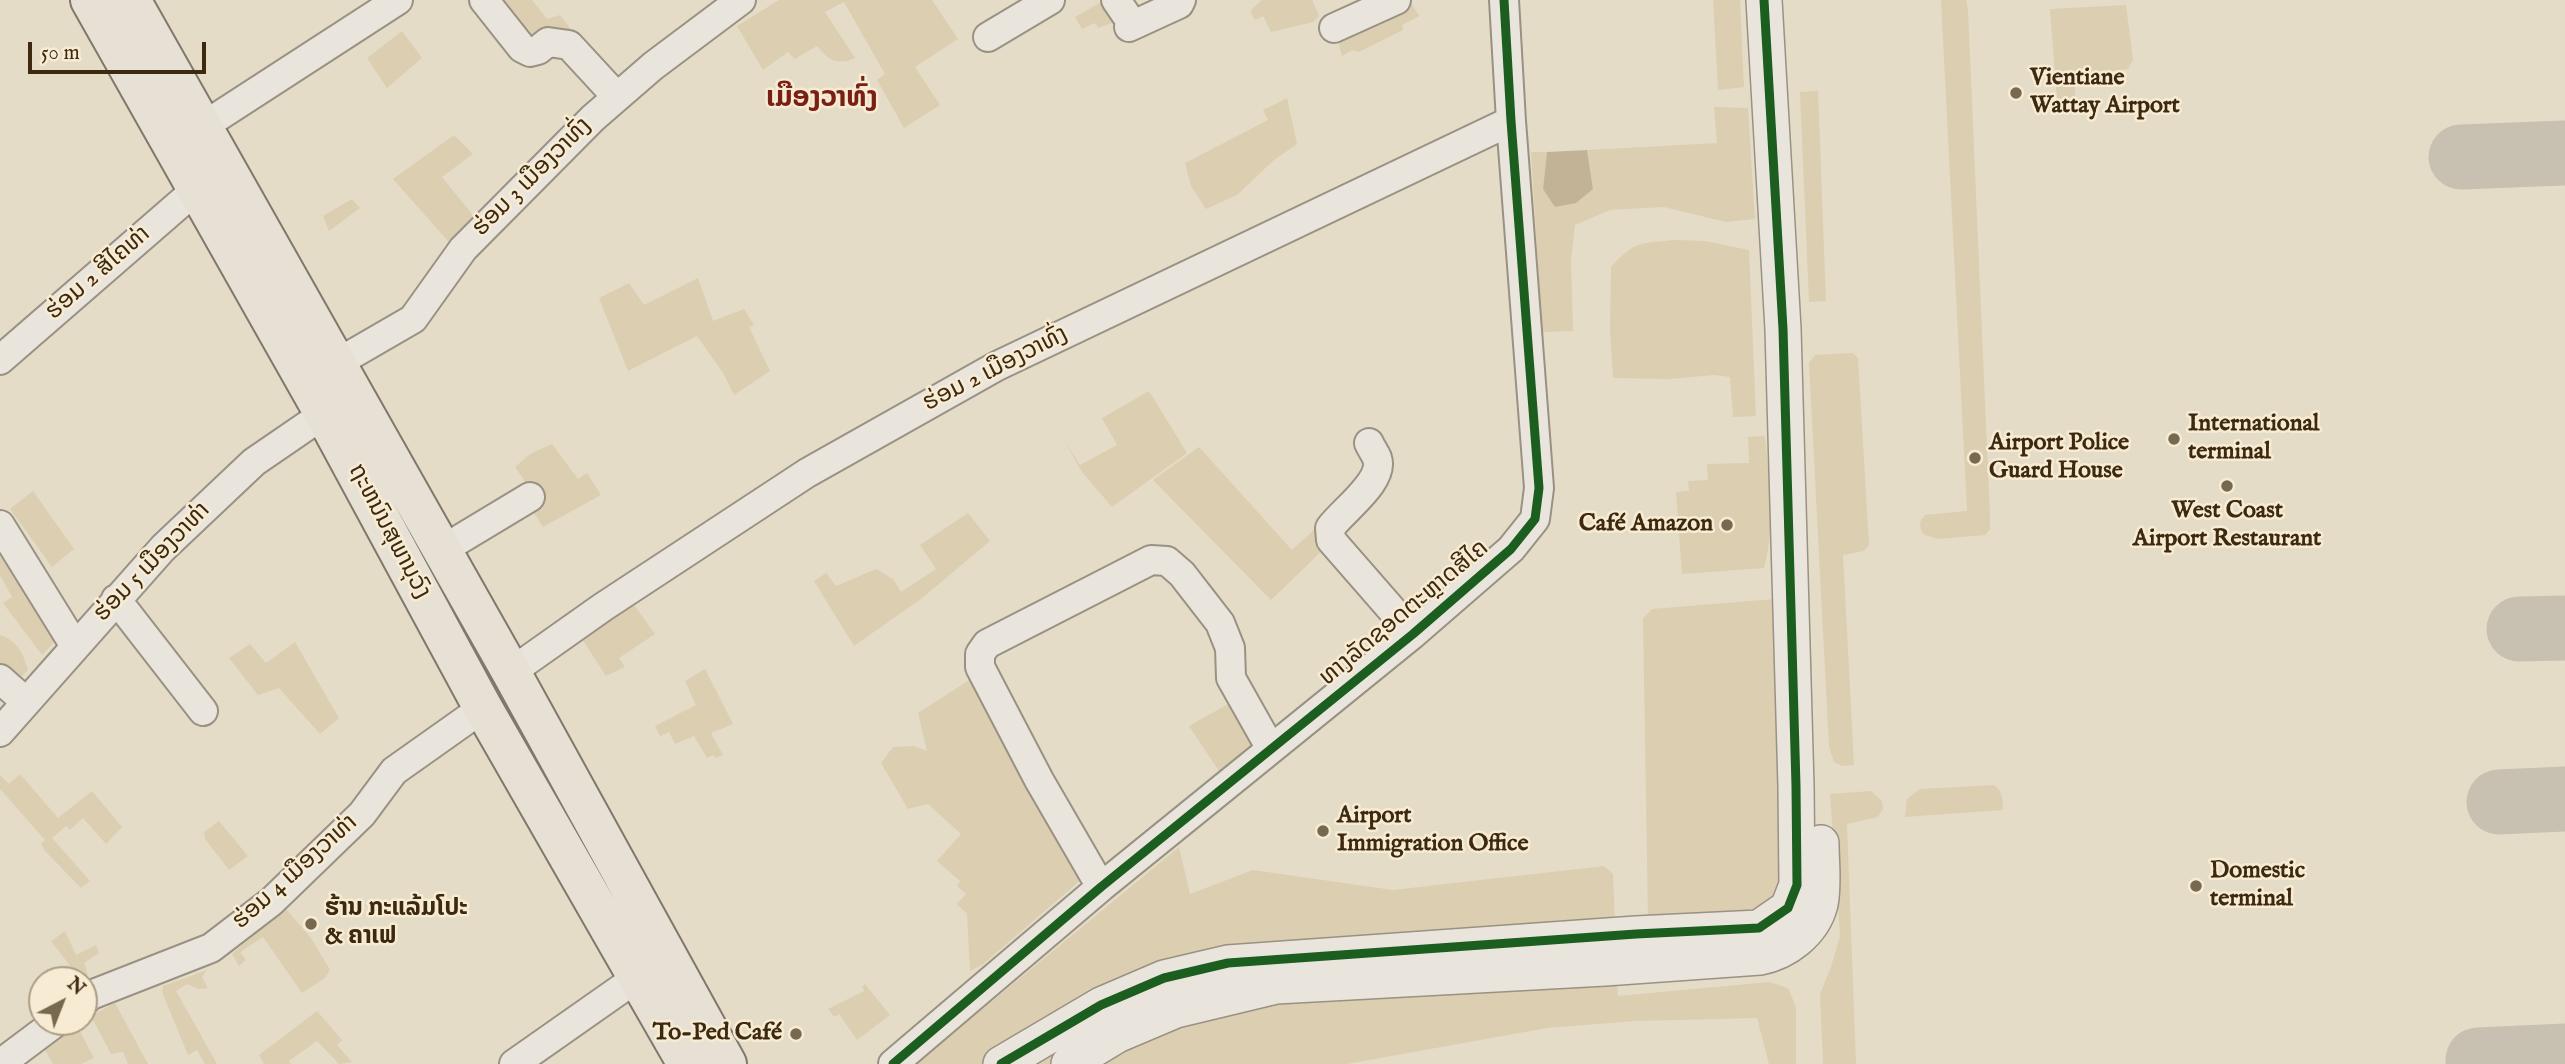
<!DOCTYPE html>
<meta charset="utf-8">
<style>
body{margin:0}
#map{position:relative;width:2565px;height:1064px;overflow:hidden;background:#e5dcc8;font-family:"IM FELL English",serif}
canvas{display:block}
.north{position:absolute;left:28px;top:966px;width:70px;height:70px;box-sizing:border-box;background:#f7ecd3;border:2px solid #ac9e85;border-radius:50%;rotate:42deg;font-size:19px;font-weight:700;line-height:28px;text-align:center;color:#3c2910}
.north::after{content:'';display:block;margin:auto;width:24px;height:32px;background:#776850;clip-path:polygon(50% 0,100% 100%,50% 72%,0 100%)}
.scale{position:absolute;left:28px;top:42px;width:178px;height:32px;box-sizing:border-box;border:4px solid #3c2910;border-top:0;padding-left:9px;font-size:21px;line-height:24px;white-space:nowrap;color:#3c2910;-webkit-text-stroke:5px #f7ecd3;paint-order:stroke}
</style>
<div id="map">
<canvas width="2565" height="1064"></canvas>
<div class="north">N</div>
<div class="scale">50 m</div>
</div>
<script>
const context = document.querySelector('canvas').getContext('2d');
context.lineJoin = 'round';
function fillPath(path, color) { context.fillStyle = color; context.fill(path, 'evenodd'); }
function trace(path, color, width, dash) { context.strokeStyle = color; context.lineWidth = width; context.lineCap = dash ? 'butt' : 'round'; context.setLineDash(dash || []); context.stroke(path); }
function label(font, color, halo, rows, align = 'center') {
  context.font = font + ' "IM FELL English","Noto Sans Lao",serif'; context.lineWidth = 5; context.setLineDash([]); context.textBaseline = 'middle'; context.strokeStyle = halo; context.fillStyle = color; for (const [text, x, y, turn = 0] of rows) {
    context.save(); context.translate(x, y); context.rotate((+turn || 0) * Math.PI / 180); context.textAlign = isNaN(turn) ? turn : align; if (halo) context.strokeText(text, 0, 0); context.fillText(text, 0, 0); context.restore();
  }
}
const green = new Path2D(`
 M496,0H532L547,19L560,15L576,36L525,39Z
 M779,0H932L958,39L915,67L940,105L904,128L877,80L885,74L844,2L825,12L855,58C838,66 828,60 817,46L795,59L788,52L763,70L737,26Z
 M1105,0L1122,19L1098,28L1095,23L1082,29L1075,17Z
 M1262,0H1312L1319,16L1313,22L1271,32L1263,16L1255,20L1250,11Z
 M1713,0H1740L1744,87L1718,90Z
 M1941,0H1966L1968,10L1990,517V529L1985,535L1938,539L1923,534C1919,526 1919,521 1925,515L1967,511Z
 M1410,1L1419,16L1402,25L1403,30L1359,52L1352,50L1342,56L1336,33Z
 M2126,5L2133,60L2128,69L2075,76V114H2058L2050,9Z
 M402,31L422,58L387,88L367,58Z
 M1818,91L1826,301L1809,302L1800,92Z
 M1287,98L1297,144L1274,160L1237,195L1206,209L1191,186L1185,163L1268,120L1263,110Z
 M1714,107L1748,108L1755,219L1726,222L1664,207L1610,210L1575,225L1571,260L1573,331L1542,332L1531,152H1547L1543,189H1593L1587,150L1717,143Z
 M454,135L473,154L442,177L480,224L455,249L393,179Z
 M352,199L360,208L329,231L323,216Z
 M1675,240L1705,241L1749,250L1756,416L1733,417L1730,377L1714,375L1669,379L1613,378L1610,330L1611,267C1634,241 1642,243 1675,240Z
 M698,278L713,321L744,309L754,325L749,327L770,371L734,395L723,373L697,336L628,371L599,298L629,283L644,305Z
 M1853,353L1858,358L1869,545L1864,551L1843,555L1854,765L1842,766L1834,762L1829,747L1809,363L1815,355Z
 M1149,391L1187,453L1112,507L1082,472L1064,440L1080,465L1117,445L1102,418Z
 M1765,436C1769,481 1776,524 1764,568L1682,574L1676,492L1689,491L1688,481L1708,480L1707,464L1749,463L1748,437Z
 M552,444L578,479L587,473L601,495L543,527L520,491L528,486L515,467L530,454Z
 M1199,447L1292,550L1316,528L1328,545L1271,600L1153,480Z
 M33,491L74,549L52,567L10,509Z
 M968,513L990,541L921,599L854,646L814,581L826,573L836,586L876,569L893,579L901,592L936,569L920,545Z
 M0,556L57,639L42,655L3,603L12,597L0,575Z
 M627,595L655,634L619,658L625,667L606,676L582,639Z
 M1775,599L1784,873L1776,892L1756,911L1648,920L1643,618L1652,609Z
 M0,635C17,640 23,653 28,670L17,681L0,665Z
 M295,642L339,718L320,734L279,688L258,695L229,658L250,644L266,663Z
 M705,669L733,724L711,733L723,755L715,758L713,755L707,758L694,736L675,744L669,732L660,736L655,726L696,705L685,681Z
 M974,677L999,735L1036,784L1089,873L982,965L970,971L967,914L957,904L966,894L957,886L960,881L937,861L961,834L928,804L908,809L881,763L893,747L914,746L927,751L918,713Z
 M1246,694L1267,738L1221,774L1189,726Z
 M20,774L58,818L92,791L122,827L106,844L83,818L70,830L66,826L52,838L90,881L81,888L45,851L41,844L45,840L0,789V775L9,784Z
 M1993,785C2003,790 2003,800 2003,810L1905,817L1907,799L1920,789Z
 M1871,791L1882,801L1883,809L1878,817L1847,824L1856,1064H1823L1820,994L1831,967L1840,936L1830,794Z
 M219,821L248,856L229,870L205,839L204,832Z
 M1179,847L1190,894L1253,870L1393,890L1604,866L1613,874L1618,996L1769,982L1788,988L1796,1007V1064H1769L1757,1018L1636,1021L1547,1028L1347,1064H916Z
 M285,908L311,938L330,970L325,978L302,993L263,937L240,952L246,960L239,966L232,954Z
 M65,931L76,955L96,945L99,953L84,963L88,975L81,980L51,941Z
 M207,970L202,977L208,988L199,989L187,984L176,991L217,1064H205L197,1050L188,1055L162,992L163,986Z
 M865,984L890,1015L857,1040L839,1014L834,1017L828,1009L864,991L862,987Z
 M115,1003L148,1064H128L123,1052L111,1054L91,1016Z
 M317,1011L342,1040L337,1045L352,1062L339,1064L317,1041L289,1061L291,1064H264L259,1055Z
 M77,1026L94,1058L81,1064H53L41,1043Z`);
const water = new Path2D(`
 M1587,150L1593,189L1576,203L1555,207L1543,189L1547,152Z`);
const taxiway = new Path2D(`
 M2461,157L2565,153
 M2519,629L2565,628
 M2499,802L2565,799
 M2478,1060L2565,1056`);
const minor = new Path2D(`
 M484,0L522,48L530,52L538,50L548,42L569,45L617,97
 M1116,0L1133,25
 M1129,27L1179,4L1181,0
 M1334,28L1396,0
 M988,37L1050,0
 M202,127L398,0
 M0,360L198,188
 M337,363L413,319L463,249L593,118L653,66L741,0
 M1369,443C1371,448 1375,453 1377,458C1385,481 1343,510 1330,528L1331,540L1413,634
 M0,525L75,646
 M442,550L530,497
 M116,599L203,711
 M511,672L603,607L807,473L997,366L1511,121
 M0,679L26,702
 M0,732L163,548L254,462L324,414
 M1101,887L1039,780L980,667V654L987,644L1151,560L1167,561L1182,574L1220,623L1230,648L1231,678L1271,749
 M84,1001L91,995L211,948L271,902L362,814L394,771L483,708
 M0,1064L56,1022
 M514,1064L638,977
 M893,1064L1101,887L1413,634L1511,549L1535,519L1539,488L1511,121L1504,0`);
const tertiary = new Path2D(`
 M1001,1064L1101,1005L1164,978L1228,963L1636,934L1759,928L1788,908L1797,885L1796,786L1783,329L1764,0
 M1069,1064L1117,1035L1176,1010L1276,986L1605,968L1760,957C1786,952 1813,932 1820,904C1824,885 1821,863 1821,843`);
const trunk = new Path2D(`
 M90,0L324,414L483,708L687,1064
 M131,0L511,672L727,1064`);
const cycleway = new Path2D(`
 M893,1064L1101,887L1413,634L1511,549L1535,519L1539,488L1511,121L1504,0
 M1001,1064L1101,1005L1164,978L1228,963L1636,934L1759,928L1788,908L1797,885L1796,786L1783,329L1764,0`);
const markers = [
 [2016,93,7,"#776850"],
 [2174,439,7,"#776850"],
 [1975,458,7,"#776850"],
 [2227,486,7,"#776850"],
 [1727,525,7,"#776850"],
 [1323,831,7,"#776850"],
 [2196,886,7,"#776850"],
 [311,924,7,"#776850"],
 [796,1034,7,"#776850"]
];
const poiNames = [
 ["Vientiane",2030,79],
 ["Wattay Airport",2030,107],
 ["International",2188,425],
 ["terminal",2188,453],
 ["Airport Police",1989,444],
 ["Guard House",1989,472],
 ["West Coast",2227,512,"center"],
 ["Airport Restaurant",2227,540,"center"],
 ["Café Amazon",1713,525,"right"],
 ["Airport",1337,817],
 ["Immigration Office",1337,845],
 ["Domestic",2210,872],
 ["terminal",2210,900],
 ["ຮ້ານ ກະແລ້ມໂປະ",325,910],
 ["& ຄາເຟ",325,938],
 ["To-Ped Café",782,1034,"right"]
];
const streetNames = [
 ["ຮ່ອມ 3 ເມືອງວາທົ່ງ",533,178,-45],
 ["ຮ່ອມ 2 ສີໄຄທ່າ",99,274,-41],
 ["ຮ່ອມ 2 ເມືອງວາທົ່ງ",996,370,-27],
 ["ຖະຫນົນສຸພານຸວົງ",388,532,62],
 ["ຮ່ອມ 5 ເມືອງວາທ່າ",153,563,-46],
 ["ທາງລັດຊອດຕະຫຼາດສີໄຄ",1405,614,-40],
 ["ຮ່ອມ 4 ເມືອງວາທ່າ",296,873,-42]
];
const quarterNames = [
 ["ເມືອງວາທົ່ງ",822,100]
];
fillPath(green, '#dbceb1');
fillPath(water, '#c3b396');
trace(taxiway, '#c8c0b1', 65);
trace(minor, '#999183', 32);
trace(tertiary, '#999183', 38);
trace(trunk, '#80786a', 42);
trace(minor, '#eae5dc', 28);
trace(tertiary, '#eae5dc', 35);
trace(trunk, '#e7e1d5', 38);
trace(cycleway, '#1b5e20', 9);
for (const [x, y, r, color] of markers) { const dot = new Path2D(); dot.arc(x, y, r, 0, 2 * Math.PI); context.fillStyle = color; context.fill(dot); trace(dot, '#f7ecd3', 2.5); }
label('bold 24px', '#3c2910', '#f7ecd3', poiNames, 'left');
label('24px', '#3c2910', '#f7ecd3', streetNames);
label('bold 28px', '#7a1f14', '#f7ecd3', quarterNames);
</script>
